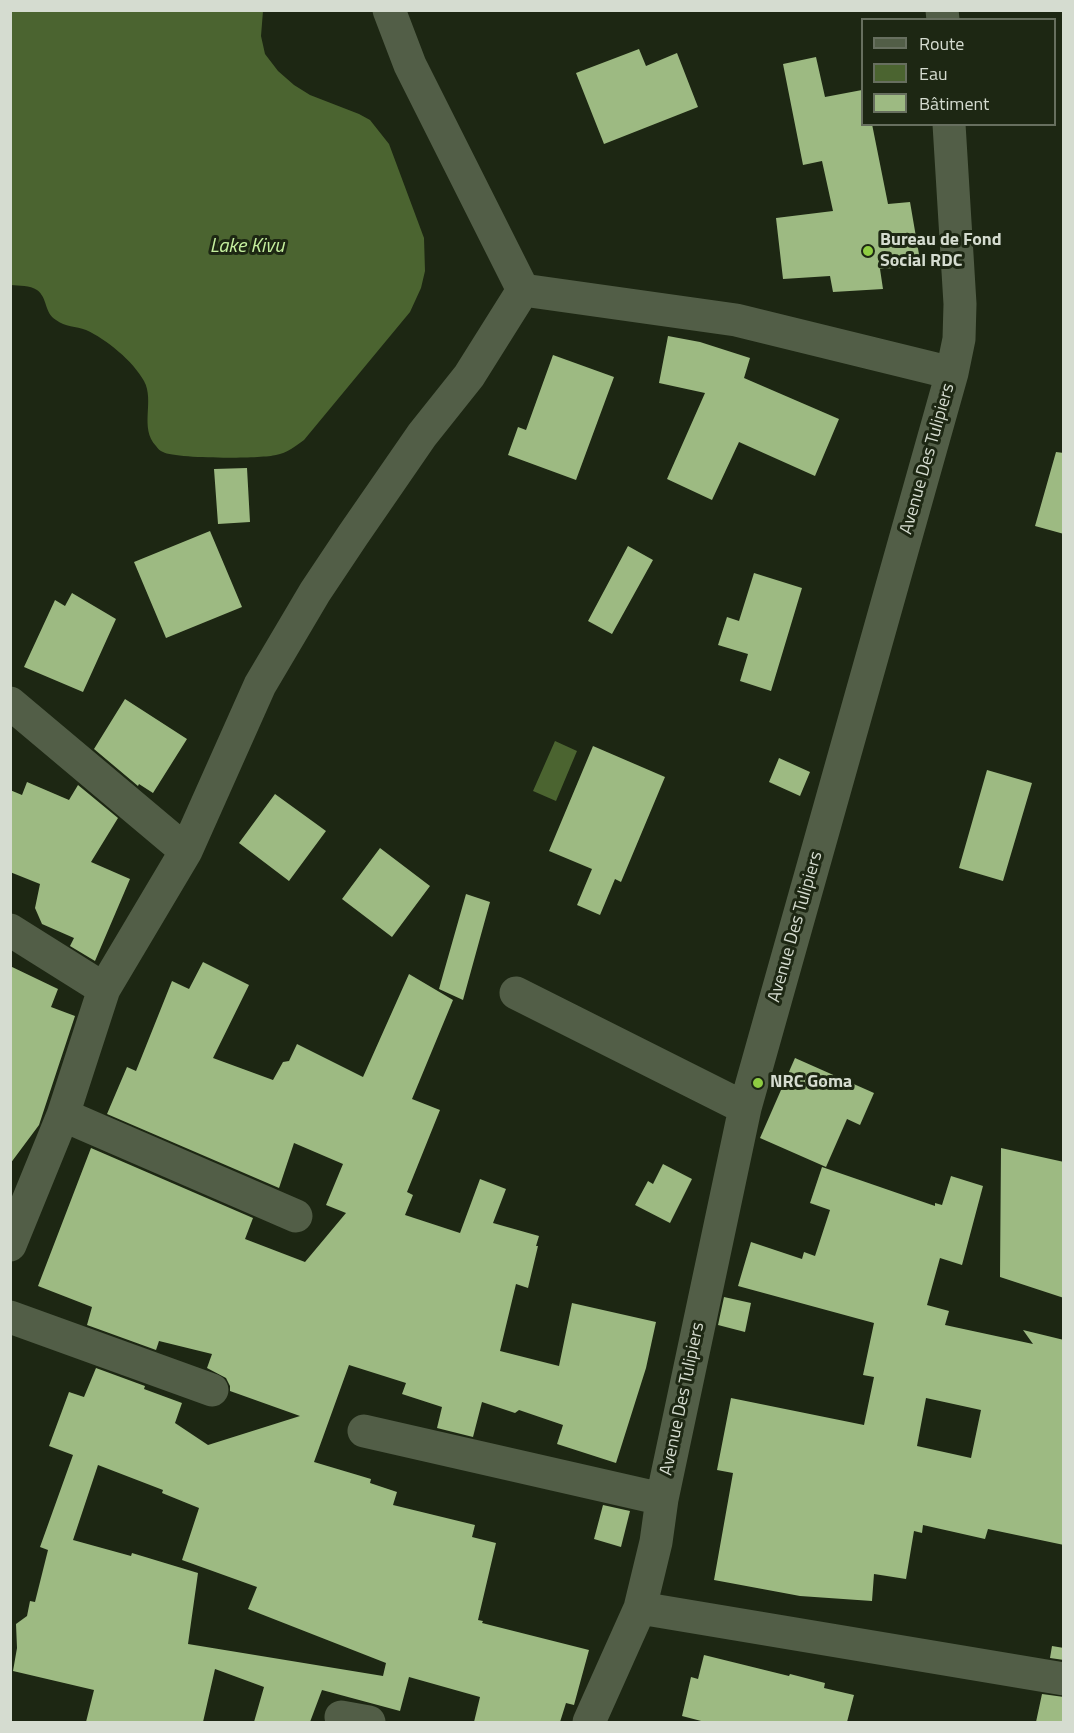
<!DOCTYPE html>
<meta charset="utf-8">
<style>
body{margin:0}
#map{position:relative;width:1074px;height:1733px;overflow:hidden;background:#1d2713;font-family:"Titillium Web",sans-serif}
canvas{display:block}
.frame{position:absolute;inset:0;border:12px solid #d5dcd0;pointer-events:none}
.legend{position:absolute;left:861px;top:18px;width:195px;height:108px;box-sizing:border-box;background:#1d2713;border:2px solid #676f5f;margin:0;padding:8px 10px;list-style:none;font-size:18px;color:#d5dcd0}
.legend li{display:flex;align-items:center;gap:12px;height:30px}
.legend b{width:30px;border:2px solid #676f5f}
</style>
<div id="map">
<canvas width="1074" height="1733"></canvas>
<div class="frame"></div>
<ul class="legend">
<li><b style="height:8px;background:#525e47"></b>Route</li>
<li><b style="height:16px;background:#4b6430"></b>Eau</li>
<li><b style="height:16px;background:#9dba82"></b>Bâtiment</li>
</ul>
</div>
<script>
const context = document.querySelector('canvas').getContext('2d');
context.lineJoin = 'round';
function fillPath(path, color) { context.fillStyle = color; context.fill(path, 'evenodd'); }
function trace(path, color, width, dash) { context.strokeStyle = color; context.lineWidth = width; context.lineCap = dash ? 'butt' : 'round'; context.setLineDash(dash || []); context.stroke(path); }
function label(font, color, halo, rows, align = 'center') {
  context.font = font + ' "Titillium Web",sans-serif'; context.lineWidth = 6; context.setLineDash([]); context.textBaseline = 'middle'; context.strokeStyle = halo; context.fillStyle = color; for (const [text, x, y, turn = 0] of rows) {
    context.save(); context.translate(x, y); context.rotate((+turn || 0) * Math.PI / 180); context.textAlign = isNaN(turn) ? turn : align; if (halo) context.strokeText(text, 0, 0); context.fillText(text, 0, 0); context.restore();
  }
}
const water = new Path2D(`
 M11,10L263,11L261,36L265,54L278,71L294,85L310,95L359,114L370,120L389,144L424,238L425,271L421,288L410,312L304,440C296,446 287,453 276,455C260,459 176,459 163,452C160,451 158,449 156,446C139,428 155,401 144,381C133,361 106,339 86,330C76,326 65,327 56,320C44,313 48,298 37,290C30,285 19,286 11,285Z
 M555,741L577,751L556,801L533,791Z`);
const building = new Path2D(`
 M639,49L646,66L677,53L698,107L604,144L576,73Z
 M816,57L825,97L862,90V124H872L888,204L910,202L921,266L880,269L883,289L833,292L830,276L783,279L776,218L833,211L822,161L803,165L783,64Z
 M668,336L700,342L750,358L744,378L839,419L815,476L739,442L712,500L667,479L705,393L659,383Z
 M553,355L614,377L576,480L508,455L518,427L526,430Z
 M1056,452L1064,453V534L1035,526Z
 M247,468L250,522L218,524L214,469Z
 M210,531L242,607L166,638L134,562Z
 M628,546L653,560L612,634L588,621Z
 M754,573L802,588L771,691L740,681L748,654L718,645L727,617L739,621Z
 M72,593L116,619L83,692L24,667L55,600L65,606Z
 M125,699L187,739L153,793L139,784L138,786L94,749Z
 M593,746L665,777L621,882L615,879L600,915L577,905L592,869L549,851Z
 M779,758L810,772L800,796L769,782Z
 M987,770L1032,783L1003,881L959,868Z
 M27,782L69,800L78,785L118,818L91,862L130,879L95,961L70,946L74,938L42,924L35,908L40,884L10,872V790L22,795Z
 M275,794L326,831L289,881L239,843Z
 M380,848L430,886L392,937L342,899Z
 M466,894L490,902L463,1000L439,989Z
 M203,962L249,985L213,1058L273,1080L283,1062L289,1061L297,1044L363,1077L409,974L453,1000L412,1099L440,1110L407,1192L413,1195L405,1215L460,1233L480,1179L506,1189L493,1223L539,1236L536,1246H538L528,1288L516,1284L500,1351L559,1366L572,1303L656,1322L646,1368L616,1463L557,1444L563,1425L519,1410L515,1413L482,1402L473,1437L437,1428L442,1407L402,1394L406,1383L349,1365L314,1462L371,1479L370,1483L397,1492L393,1505L475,1525L472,1537L496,1543L478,1620L483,1621L482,1623L589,1650L574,1705L566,1703L560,1722H474L480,1697L409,1677L400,1711L322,1690L310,1722H254L264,1687L215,1669L203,1722H86L94,1690L13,1671L17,1648L16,1624L27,1616L30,1601L35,1602L48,1550L40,1547L73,1455L49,1446L69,1392L84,1397L96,1368L145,1386L144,1389L182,1403L175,1423L208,1445L300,1416L230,1391V1386L226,1378L207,1368L212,1354L159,1341L156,1350L87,1325L92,1307L38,1286L91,1148L253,1218L245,1239L305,1262L346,1213L326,1205L343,1164L294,1143L279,1188L107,1114L127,1067L136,1071L172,981L189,989ZM98,1465L163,1490L162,1493L199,1508L182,1560L257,1587L248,1609L386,1663L383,1676L188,1644L198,1573L132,1553L131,1556L73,1540Z
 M10,966L58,989L51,1007L75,1016L39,1125L10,1164Z
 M795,1058L874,1093L860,1125L847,1119L826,1167L760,1138Z
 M1001,1148L1064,1162V1298L1000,1277Z
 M663,1164L692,1179L670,1223L635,1205L648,1181L653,1184Z
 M822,1167L935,1206V1203L942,1205L951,1176L983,1186L962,1265L940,1258L927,1305L949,1311L945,1325L1033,1344L1023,1330L1064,1340V1545L988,1529L985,1539L923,1525L922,1533L914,1531L906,1579L874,1574L872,1601L800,1596L714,1580L733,1473L717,1470L731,1398L864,1425L874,1377L863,1375L874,1323L738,1286L751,1242L802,1259L804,1252L815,1256L830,1210L810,1203ZM926,1398L981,1410L971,1458L917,1446Z
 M724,1297L751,1303L745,1332L718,1325Z
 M603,1505L630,1511L621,1547L594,1539Z
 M1052,1646L1064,1648V1660L1050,1658Z
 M704,1655L789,1676L790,1674L825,1683L824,1688L854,1695L847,1722H705L682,1716L691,1677L698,1679Z
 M1042,1694L1064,1697V1722H1036Z`);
const minor = new Path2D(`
 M389,10L410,65L523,290
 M942,10L943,20
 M10,703L186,851
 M10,930L104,989
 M516,993L745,1108
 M63,1115L296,1216
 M10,1245L63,1115L104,989L186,851L260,685L315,592L353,535L422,435L469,376L523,290L736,320L952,373
 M10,1317L212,1390
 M364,1431L662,1499
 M640,1608L1064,1679
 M341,1717L369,1722
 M589,1722L640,1608L656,1542L662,1499L745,1108L952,373L959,339L960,304L949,124`);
const markers = [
 [868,251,6,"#8fcd42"],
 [758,1083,6,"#8fcd42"]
];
const poiNames = [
 ["Bureau de Fond",880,241],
 ["Social RDC",880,262],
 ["NRC Goma",770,1083]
];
const streetNames = [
 ["Avenue Des Tulipiers",928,459,-74],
 ["Avenue Des Tulipiers",796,927,-74],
 ["Avenue Des Tulipiers",683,1399,-78]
];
const waterNames = [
 ["Lake Kivu",247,247]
];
fillPath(water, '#4b6430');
fillPath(building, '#9dba82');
trace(minor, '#525e47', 33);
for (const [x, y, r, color] of markers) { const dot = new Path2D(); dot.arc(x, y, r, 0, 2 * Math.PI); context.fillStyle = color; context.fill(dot); trace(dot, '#1d2713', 2); }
label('bold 18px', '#d5dcd0', '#1d2713', poiNames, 'left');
label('18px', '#d5dcd0', '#1d2713', streetNames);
label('italic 20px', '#c5ef9e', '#1d2713', waterNames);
</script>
